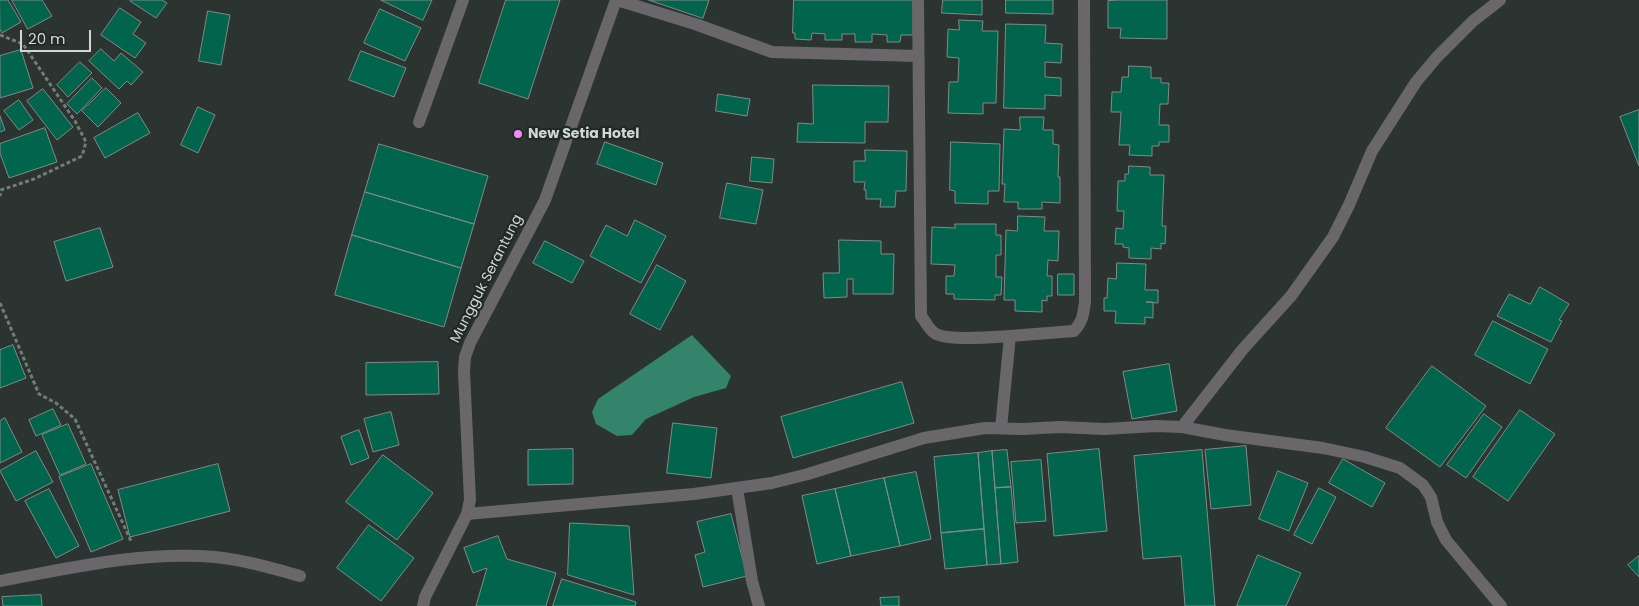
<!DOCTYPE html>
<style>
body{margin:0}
#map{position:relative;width:1639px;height:606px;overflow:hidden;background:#2b3431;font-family:Poppins,sans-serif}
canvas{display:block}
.scale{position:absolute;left:20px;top:30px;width:71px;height:22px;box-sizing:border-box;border:2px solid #d1d7d5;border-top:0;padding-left:6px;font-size:15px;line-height:18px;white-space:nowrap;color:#d1d7d5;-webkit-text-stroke:4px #212a27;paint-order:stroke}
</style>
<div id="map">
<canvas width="1639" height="606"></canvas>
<div class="scale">20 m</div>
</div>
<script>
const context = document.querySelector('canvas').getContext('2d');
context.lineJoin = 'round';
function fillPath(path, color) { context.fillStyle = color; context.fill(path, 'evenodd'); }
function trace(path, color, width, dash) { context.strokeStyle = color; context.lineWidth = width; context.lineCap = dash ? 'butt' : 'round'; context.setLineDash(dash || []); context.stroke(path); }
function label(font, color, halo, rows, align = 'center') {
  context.font = font + ' Poppins,sans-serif'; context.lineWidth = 4.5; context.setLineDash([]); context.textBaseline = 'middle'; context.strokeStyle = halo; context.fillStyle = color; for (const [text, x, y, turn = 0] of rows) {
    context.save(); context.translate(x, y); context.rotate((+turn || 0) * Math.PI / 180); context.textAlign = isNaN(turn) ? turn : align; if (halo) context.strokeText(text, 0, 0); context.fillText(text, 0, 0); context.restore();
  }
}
const water = new Path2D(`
 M692,335L731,376L726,388L694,397L646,419L632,435L617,436L596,424L592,412L598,399Z`);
const building = new Path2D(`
 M0,0H8L21,22L2,33L0,29Z
 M12,0H42L52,16L28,29Z
 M131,0H162L167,3L156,18L130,1Z
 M381,0H432L423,20Z
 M506,0H560L528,99L479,83Z
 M649,0H709L703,18Z
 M794,0H914L913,35H901L900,42H887V35L872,34V42H855V34H842V40H825V34L812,33L811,40L795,39V33H793Z
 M943,0H982V15L942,13Z
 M1006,0H1053V14L1006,13Z
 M1121,0H1167V39L1120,38L1121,28H1108V1Z
 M120,8L141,22L133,34L146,43L135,58L101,35Z
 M380,9L421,28L405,61L364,43Z
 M208,11L230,15L221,65L199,61Z
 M959,20L983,21L982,31H998L996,103H983V114L948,113L949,82H958L959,58L947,57L948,29L959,30Z
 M1006,24L1046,25L1045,43L1062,44L1061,63L1045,62V77L1061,78V96L1045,95V109L1004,108Z
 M101,49L114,61L121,53L143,72L131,85L127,81L119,89L89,61Z
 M21,50L33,88L0,98V56Z
 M361,51L406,68L394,97L349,80Z
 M80,62L92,73L68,97L57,85Z
 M1129,66L1151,67V78H1161V83H1169L1168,104H1160L1159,125H1169V142H1159V146H1152V156L1129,155L1130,145H1119L1121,112H1111L1112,92H1121L1122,77H1128Z
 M92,78L102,88L77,114L67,104Z
 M813,85L889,86L888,122H865V143L797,142L798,123L813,124Z
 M106,88L121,103L98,127L82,111Z
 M43,89L73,127L57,140L27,101Z
 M718,94L750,99L747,116L716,111Z
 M19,100L33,120L19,130L4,111Z
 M198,107L215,115L198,153L181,145Z
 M1639,110V166L1620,117Z
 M138,113L150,133L105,158L94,138Z
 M0,116L5,130L0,132Z
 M1020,117H1044L1043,130H1053V144L1059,145L1058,177H1060V203L1042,202V209H1018V202H1004L1005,184H1002L1004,129L1020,130Z
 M45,128L57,162L9,178L0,153V144Z
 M605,142L663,163L656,185L597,164Z
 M951,142L1000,144L999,191H988V204L955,203V191L950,190Z
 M379,144L488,176L474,224L365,192Z
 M865,150L907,151L906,191H896L895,207H880L881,199H866V190H864L865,182H854V161H865Z
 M752,157L774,159L772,183L750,181Z
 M1129,166L1150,167V175H1164L1162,226H1166L1165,244L1161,243V249L1151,248V259L1129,258V248L1123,247V244H1115L1116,228L1123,229L1124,211H1117L1118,181H1125V174H1128Z
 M727,183L763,190L756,224L720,218Z
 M365,192L474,224L461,268L352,235Z
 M1018,216L1045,217L1044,231H1059L1058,261L1048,260L1047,276H1052V296H1047V301L1042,300V312L1015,311V300H1004L1006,230L1017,231Z
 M635,220L666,236L641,283L590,256L606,225L627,236Z
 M955,224H996V235H1001V255H996V277H1002L1001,295H995V300L954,299V294H946V276H954L955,265L931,264L932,227L955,228Z
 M100,228L113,267L66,281L54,242Z
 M352,235L461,268L444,327L335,295Z
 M839,240L881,241V254H894L893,294H853V279H847V297L824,298L823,273H839Z
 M545,241L584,261L572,283L533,263Z
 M1117,263L1146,264L1145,290H1158V303L1146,302H1153V318L1145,317V324L1115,323L1116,311H1104V298H1107L1108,278L1116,279Z
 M657,265L686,281L660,330L630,314Z
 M1058,274H1074V295H1058Z
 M1540,287L1569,304L1559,320L1562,321L1551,342L1497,316L1509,294L1530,304Z
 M1493,321L1548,349L1530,384L1475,355Z
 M13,345L26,378L0,388V350Z
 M438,362L439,394L366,395V363Z
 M1169,364L1177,411L1132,419L1123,372Z
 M1432,366L1486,406L1440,467L1386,428Z
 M902,382L914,423L793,458L781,417Z
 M53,409L61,425L36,436L29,420Z
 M1520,410L1555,434L1508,501L1473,477Z
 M391,412L399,445L373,452L364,419Z
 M1484,414L1502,427L1466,478L1447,465Z
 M5,418L22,452L0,463V421Z
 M673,423L717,428L711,478L667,473Z
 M68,424L86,464L60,475L42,435Z
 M359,430L369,458L351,465L341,437Z
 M1246,446L1251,505L1211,509L1205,450Z
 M573,449V484L528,485V450Z
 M1099,449L1107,531L1054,536L1047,454Z
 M1007,450L1011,487L995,488L992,451Z
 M1202,450L1215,606H1185L1181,556L1143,559L1134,456Z
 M36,451L53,482L16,501L0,471Z
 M992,451L1001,564L987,565L978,453Z
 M978,453L984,529L941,533L934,457Z
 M383,455L433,493L397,540L346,502Z
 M1343,459L1385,483L1372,507L1329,483Z
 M1041,460L1046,521L1016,523L1011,462Z
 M91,464L123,539L91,552L59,477Z
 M218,464L230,511L130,537L118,490Z
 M1278,471L1308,483L1289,531L1259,519Z
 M916,472L931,539L900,546L884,478Z
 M884,478L900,546L851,556L835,489Z
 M1011,487L1018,562L1001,564L995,488Z
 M1319,488L1336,497L1312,544L1294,535Z
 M49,489L79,546L56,558L25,501Z
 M835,489L851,556L817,564L802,496Z
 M731,514L747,576L703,587L695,555L705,552L697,522Z
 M570,523L629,526L634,595L568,575Z
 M369,525L414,558L381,601L337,568Z
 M984,529L987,565L945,569L941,533Z
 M498,536L507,559L556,573L546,606H476L487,568L473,573L464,548Z
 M1258,555L1301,573L1286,606H1237Z
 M1639,556V577L1628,565Z
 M562,579L636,602L635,606H553Z
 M41,595L42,606H3L2,597Z
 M899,597V606H881L880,598Z`);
const path = new Path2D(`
 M0,35L23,44L75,121L86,142L82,156L34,179L1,190L0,196
 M0,303L39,394L56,403L75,419L131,541`);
const minor = new Path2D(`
 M617,0L695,24L772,52L918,56
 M918,0L921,316C926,322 929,330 936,334C950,341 993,337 1010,336
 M419,122L463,0
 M1182,427L1225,435L1323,448L1365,457L1400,468L1423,485L1431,497L1437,522L1446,540L1501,606
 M1001,428L1010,336L1074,331C1083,321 1083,315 1085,302L1084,0
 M737,488L752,581L759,606
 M467,514L694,494L772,483L808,474L924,438L985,428L1023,429L1060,427L1105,429L1156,426L1182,427L1243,349L1291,296L1333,237L1349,205L1372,151L1416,82L1437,57L1473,21L1500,0
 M0,581C71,568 142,551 215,557C244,560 272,568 300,576
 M423,606L425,597L467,514L470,500L464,372L465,357L470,343L545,200L616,0`);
const markers = [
 [518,134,5,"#f08bf5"]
];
const poiNames = [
 ["New Setia Hotel",528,134]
];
const streetNames = [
 ["Mungguk Serantung",487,279,-63]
];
fillPath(water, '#33846a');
fillPath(building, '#01644c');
trace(building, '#808b86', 1);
trace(path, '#747b79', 3, [4, 2.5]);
trace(minor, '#6a676a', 12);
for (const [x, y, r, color] of markers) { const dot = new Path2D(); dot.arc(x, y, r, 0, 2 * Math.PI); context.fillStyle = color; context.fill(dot); trace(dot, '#212a27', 2); }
label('bold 14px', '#d1d7d5', '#212a27', poiNames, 'left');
label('14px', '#d1d7d5', '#212a27', streetNames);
</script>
